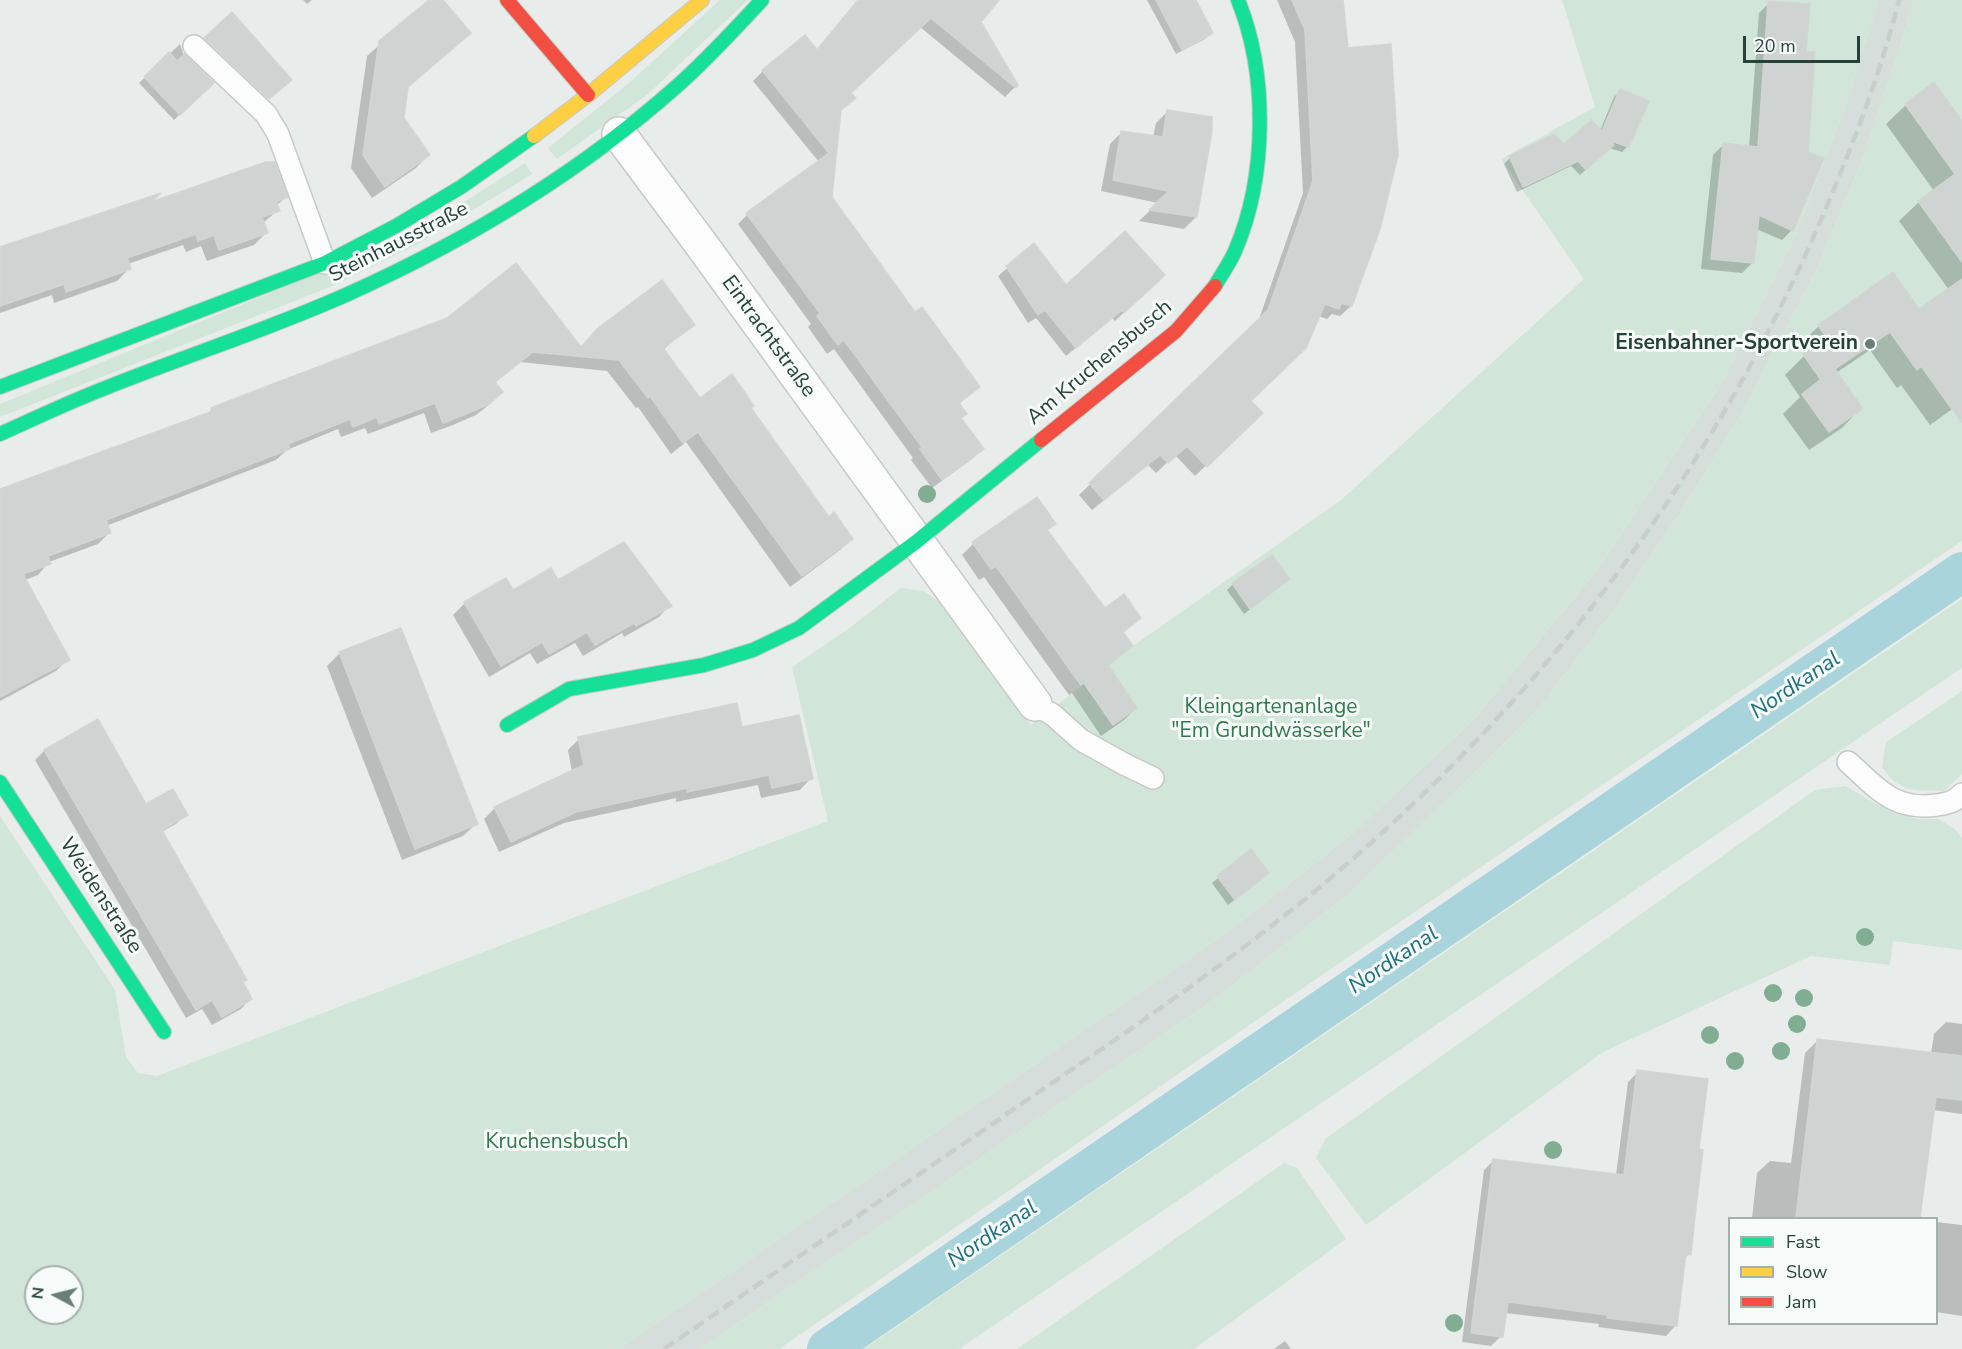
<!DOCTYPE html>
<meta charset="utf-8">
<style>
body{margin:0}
#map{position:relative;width:1962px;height:1349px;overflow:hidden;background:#e8edeb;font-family:"Nunito Sans",sans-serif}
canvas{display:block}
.legend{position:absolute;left:1728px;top:1217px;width:210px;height:108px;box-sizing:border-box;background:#f7fbf9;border:2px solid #a3b1ad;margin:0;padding:8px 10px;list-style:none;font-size:18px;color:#24423a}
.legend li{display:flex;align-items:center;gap:12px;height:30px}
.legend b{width:30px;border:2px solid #a3b1ad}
.north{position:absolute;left:24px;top:1265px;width:60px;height:60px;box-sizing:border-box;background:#f7fbf9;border:2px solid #a3b1ad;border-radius:50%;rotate:277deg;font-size:16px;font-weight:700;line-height:24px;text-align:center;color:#24423a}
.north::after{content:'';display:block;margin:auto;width:21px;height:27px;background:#697e78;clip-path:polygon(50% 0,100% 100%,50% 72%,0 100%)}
.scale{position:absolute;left:1743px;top:36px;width:117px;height:27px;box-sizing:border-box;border:3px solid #24423a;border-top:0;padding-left:8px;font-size:18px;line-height:21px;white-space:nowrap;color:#24423a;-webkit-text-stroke:4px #f7fbf9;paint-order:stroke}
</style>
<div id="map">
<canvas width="1962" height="1349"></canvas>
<ul class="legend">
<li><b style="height:8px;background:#16e098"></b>Fast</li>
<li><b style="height:8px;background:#ffcf43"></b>Slow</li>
<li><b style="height:8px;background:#f24e42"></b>Jam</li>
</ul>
<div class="north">N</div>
<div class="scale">20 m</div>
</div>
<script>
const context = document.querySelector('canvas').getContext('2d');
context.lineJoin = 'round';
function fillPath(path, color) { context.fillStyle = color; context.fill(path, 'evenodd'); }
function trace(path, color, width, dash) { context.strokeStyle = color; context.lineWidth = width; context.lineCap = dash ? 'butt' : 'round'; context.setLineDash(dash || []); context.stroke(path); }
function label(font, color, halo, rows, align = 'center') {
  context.font = font + ' "Nunito Sans",sans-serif'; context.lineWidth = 6; context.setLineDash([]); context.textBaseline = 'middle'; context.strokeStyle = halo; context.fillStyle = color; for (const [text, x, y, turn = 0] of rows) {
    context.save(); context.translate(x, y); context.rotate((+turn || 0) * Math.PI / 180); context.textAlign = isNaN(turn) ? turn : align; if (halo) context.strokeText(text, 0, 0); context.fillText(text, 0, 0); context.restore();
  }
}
const built = new Path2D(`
 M1878,0H1914L1899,50L1863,158L1815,273L1741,414L1681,512L1617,606L1543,703L1501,747L1352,891L1222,994L699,1349H619L1225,934L1352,834L1473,720L1599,568L1722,383L1796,234L1845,108Z`);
const green = new Path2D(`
 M720,0H748L647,95L557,159L548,148L629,83Z
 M1562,0H1878L1845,108L1796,234L1722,383L1599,568L1473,720L1352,834L1225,934L619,1349H0V816L115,990L126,1057L138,1073L157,1076L828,821L792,667L848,629L901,588L924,591L939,602L1031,725L1133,646L1341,500L1584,279L1501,159L1595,107ZM36,1277H72V1313H36Z
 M1914,0H1962V541L1338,964L779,1349H699L1222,994L1352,891L1501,747L1543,703L1617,606L1681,512L1741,414L1815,273L1863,158L1899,50Z
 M525,163L532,174L418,244L335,285L0,417V404L416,233Z
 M1962,599V668L959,1349H864Z
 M1962,691V774L1944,791C1915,790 1900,794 1882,767L1886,742Z
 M1845,786L1886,809L1917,819H1938L1955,829L1962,838V950L1893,941L1890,965L1811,956L1603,1052L1366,1225L1316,1158L1325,1139L1815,790Z
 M1284,1163L1297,1168L1346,1239L1194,1349H1017Z`);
const shadow = new Path2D(`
 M303,0H312L307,4Z
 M431,0H442L469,33L406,88L402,118L428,155L416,168L372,198L351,168L367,56Z
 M858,0H972L980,22L1017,85L1005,97L920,27L850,93L854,98L839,112L830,197L915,314L978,387L958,405L965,414L960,419L982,449L972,459L932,488L911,460L913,458L834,349L827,354L808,327L811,324L738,224L747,215L819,162L753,81L763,71L816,51Z
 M1147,0H1194L1211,33L1205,39L1176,54Z
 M1277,0H1342L1351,306L1340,316L1332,314L1327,319L1318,316L1249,401L1261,413L1195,476L1175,455L1156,473L1148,465L1092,510L1079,495L1258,322L1303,193L1295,42Z
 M1769,3L1792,230L1782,240L1756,229L1753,262L1742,273L1701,269L1713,155L1723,145L1749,147L1759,13Z
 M180,44L184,56L212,83L174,120L139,83Z
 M1620,91L1628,146L1622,152L1609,148L1580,175L1571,166L1517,192L1504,164L1510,158L1554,135L1564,146L1600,131L1614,97Z
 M1906,105L1962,125V402L1930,425L1901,385L1897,388L1870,350L1836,373L1861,408L1842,428L1809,450L1783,414L1800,397L1785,375L1806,354L1799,345L1819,326L1919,312L1949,290L1899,221L1919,202L1934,191L1886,124Z
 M1168,111L1196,217L1184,229L1139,221L1158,203L1101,191L1110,144L1122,132L1153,137L1156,123Z
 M286,197L276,206L278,210L263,223L266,233L254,245L207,261L201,246L186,252L183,245L128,264L129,269L117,281L54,303L52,295L0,313V318V248L146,206Z
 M1034,245L1066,287L1154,284L1115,321L1112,318L1066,356L1036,318L1028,323L998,276Z
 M447,319L580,349L693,324L663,350L700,400L749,409L828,519L852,539L840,550L790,587L686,442L671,454L638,407L636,408L607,371L520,362L494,383L501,392L490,404L476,415L453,425L431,433L424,413L368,434L365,428L341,437L338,429L287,450L276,460L106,526L109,533L98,544L49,562L38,575L25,580L68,659L56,671L0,701V494L207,415L212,409Z
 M1054,524L1047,531L1104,610L1139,618L1122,634L1131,646L1107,667L1136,708L1124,720L1101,736L1072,693L1069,695L984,577L979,580L962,555L973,544Z
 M557,582L670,605L659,617L624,637L622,633L583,656L575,643L537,664L530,653L489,677L453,615L465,603Z
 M1233,584L1282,585L1244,614L1227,590Z
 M340,653L476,824L463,836L402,860L327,666Z
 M741,729L811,778L800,790L761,798L758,785L676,802V798L564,823L499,852L484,819L495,808L572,772L568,750L579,739Z
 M44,751L145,806L186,814L176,824L161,832L250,999L241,1009L212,1025L202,1009L186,1018L35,760Z
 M1251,851L1262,879L1228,905L1212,883Z
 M1946,1022L1962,1024V1114L1933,1110L1918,1218H1752L1757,1173L1770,1161L1791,1163L1805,1053L1817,1041L1931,1054L1934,1034Z
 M1638,1072L1697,1151L1689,1254L1684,1259L1676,1325L1666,1336L1598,1327L1599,1324L1505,1313L1501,1336L1491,1346L1462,1342L1484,1170L1494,1160L1616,1175L1628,1082Z
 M1936,1222L1962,1225V1316L1936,1312Z
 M1285,1341L1291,1349H1274Z`);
const canal = new Path2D(`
 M827,1349L1962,572`);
const building = new Path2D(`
 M429,0H443L471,33L408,87L404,118L430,155L385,187L363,155L379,41Z
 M858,0H999L981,22L1018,85L1016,88L931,18L851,93L856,98L841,110L832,197L915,312L922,307L980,387L959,403L967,414L961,418L984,449L942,480L920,449L922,447L844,340L838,345L817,316L820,313L746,213L829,153L762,70L805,35L817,50Z
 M1156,0H1196L1213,33L1182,50Z
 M1292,0H1343L1348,48L1391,44L1398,155L1380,229L1352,306L1341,303L1339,309L1325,304L1306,348L1251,401L1263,413L1207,467L1187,446L1168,463L1160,455L1104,500L1089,483L1268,310L1313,181L1305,30Z
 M1768,1L1810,4L1806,51L1815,52L1808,152L1824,158L1793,231L1759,215L1754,263L1711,259L1723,143L1758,147Z
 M232,12L292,80L269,99L204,38Z
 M169,52L177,61L185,54L214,83L180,115L144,77Z
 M1934,82L1962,121V262L1918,201L1955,174L1905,104Z
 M1620,89L1649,101L1629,147L1611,141L1614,145L1586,170L1578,161L1523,187L1509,156L1554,134L1564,144L1591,120L1602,131Z
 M1167,110L1212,117V131L1197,217L1149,210L1169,191L1113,180L1121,131L1163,137Z
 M266,162H275L288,197L276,202L280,211L262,217L268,233L219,250L214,235L198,241L196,234L127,258L131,269L66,292L64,284L0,306V247L161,193L151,202Z
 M1125,231L1165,275L1124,313L1122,310L1076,348L1045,310L1038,315L1006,266L1034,243L1066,285Z
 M516,263L581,347L598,328L662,280L695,325L663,348L700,398L732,374L754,406L751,408L829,517L834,512L853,539L802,576L698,432L683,443L650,396L648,398L619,360L533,352L495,382L503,392L489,404L466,414L443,423L435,403L379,424L377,417L353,427L350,419L288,444L290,449L106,520L111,533L48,556L51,564L23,574L70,660L0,697V489L213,411L211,408L265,387L447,318Z
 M1893,272L1919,309L1962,279V423L1921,366L1917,370L1890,332L1835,369L1863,409L1829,432L1802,394L1828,374L1821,380L1803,354L1827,338L1818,325Z
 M1037,497L1056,524L1047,530L1105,608L1124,594L1141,618L1123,632L1133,646L1108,665L1137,708L1113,725L1084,683L1081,685L996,566L991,569L972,542Z
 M624,542L672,606L636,626L634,623L595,645L587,632L549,654L542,642L501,666L464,602L506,578L513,590L551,568L558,580Z
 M1272,555L1290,579L1250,609L1232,583Z
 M401,628L478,824L415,849L339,652Z
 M737,703L742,727L799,715L813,779L772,788L769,775L687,792V788L576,812L511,842L494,807L584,765L578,737Z
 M98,719L146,804L173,789L188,815L162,830L247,980L243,982L252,999L222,1017L212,1000L196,1010L44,750Z
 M1251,849L1269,873L1235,900L1217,876Z
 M1817,1039L1962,1056V1100L1936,1097L1920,1218H1796Z
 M1637,1070L1708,1079L1699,1149L1703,1150L1695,1216L1691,1255L1686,1254L1677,1326L1607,1318L1608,1315L1508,1302L1503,1337L1471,1333L1493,1159L1624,1175Z`);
const lane = new Path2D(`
 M194,46L266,114L278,134L325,263
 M1035,704L1053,715L1081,740L1124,764L1153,778
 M1848,762C1878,789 1894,811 1937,805C1949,803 1954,802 1962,794`);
const street = new Path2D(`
 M619,134L701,244L1035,704`);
const fast = new Path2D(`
 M1215,286C1221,275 1230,263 1235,251C1267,177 1268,74 1238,0
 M0,387L325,263L396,226L461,187L534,136
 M0,434C36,418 71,401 108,387C188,355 270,329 348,294C466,241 579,173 676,87C707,60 734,30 762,0
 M507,725L569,689L704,665L753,650L799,628L916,542L1041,440
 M0,782L164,1032`);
const slow = new Path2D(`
 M534,136L588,95L702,0`);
const jam = new Path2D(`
 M507,0L588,95
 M1041,440L1176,331L1215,286`);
const rail = new Path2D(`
 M664,1349C786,1265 908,1182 1030,1098C1131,1029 1233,960 1327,881C1548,695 1721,463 1831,196C1858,132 1882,67 1899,0`);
const trees = [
 [927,494],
 [1865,937],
 [1773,993],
 [1804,998],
 [1797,1024],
 [1710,1035],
 [1781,1051],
 [1735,1061],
 [1553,1150],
 [1454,1323]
];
const markers = [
 [1870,344,6,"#697e78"]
];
const streetNames = [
 ["Steinhausstraße",399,243,-27],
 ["Eintrachtstraße",768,337,54],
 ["Am Kruchensbusch",1100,363,-40],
 ["Weidenstraße",100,896,57]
];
const poiNames = [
 ["Eisenbahner-Sportverein",1858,344]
];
const parkNames = [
 ["Kleingartenanlage",1271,708],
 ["\"Em Grundwässerke\"",1271,732],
 ["Kruchensbusch",557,1143]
];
const waterNames = [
 ["Nordkanal",1796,686,-34],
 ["Nordkanal",1394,961,-34],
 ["Nordkanal",993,1235,-34]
];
fillPath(built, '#d6dedb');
fillPath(green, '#d1e6d8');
fillPath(shadow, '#0003');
trace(canal, '#a9d4db', 40);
fillPath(building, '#cfd4d2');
trace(building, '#d1d6d4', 1.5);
trace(lane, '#c5cac8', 24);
trace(street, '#c5cac8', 36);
trace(fast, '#c3cbc8', 16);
trace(slow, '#c3cbc8', 16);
trace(jam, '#c3cbc8', 16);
trace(lane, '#fcfcfc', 21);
trace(street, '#fcfcfc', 33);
trace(fast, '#16e098', 14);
trace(slow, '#ffcf43', 14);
trace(jam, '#f24e42', 14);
trace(rail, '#c9cdcc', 4.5, [12, 6]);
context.fillStyle = '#81ae93';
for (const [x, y] of trees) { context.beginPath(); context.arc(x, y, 9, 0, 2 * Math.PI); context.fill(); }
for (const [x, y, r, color] of markers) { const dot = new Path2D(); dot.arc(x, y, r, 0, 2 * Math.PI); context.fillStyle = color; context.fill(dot); trace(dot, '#f7fbf9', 2); }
label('21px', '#24423a', '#f7fbf9', streetNames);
label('bold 21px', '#24423a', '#f7fbf9', poiNames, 'right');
label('21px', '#2d7a4b', '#f7fbf9', parkNames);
label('italic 22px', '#1c6f80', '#f7fbf9', waterNames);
</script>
